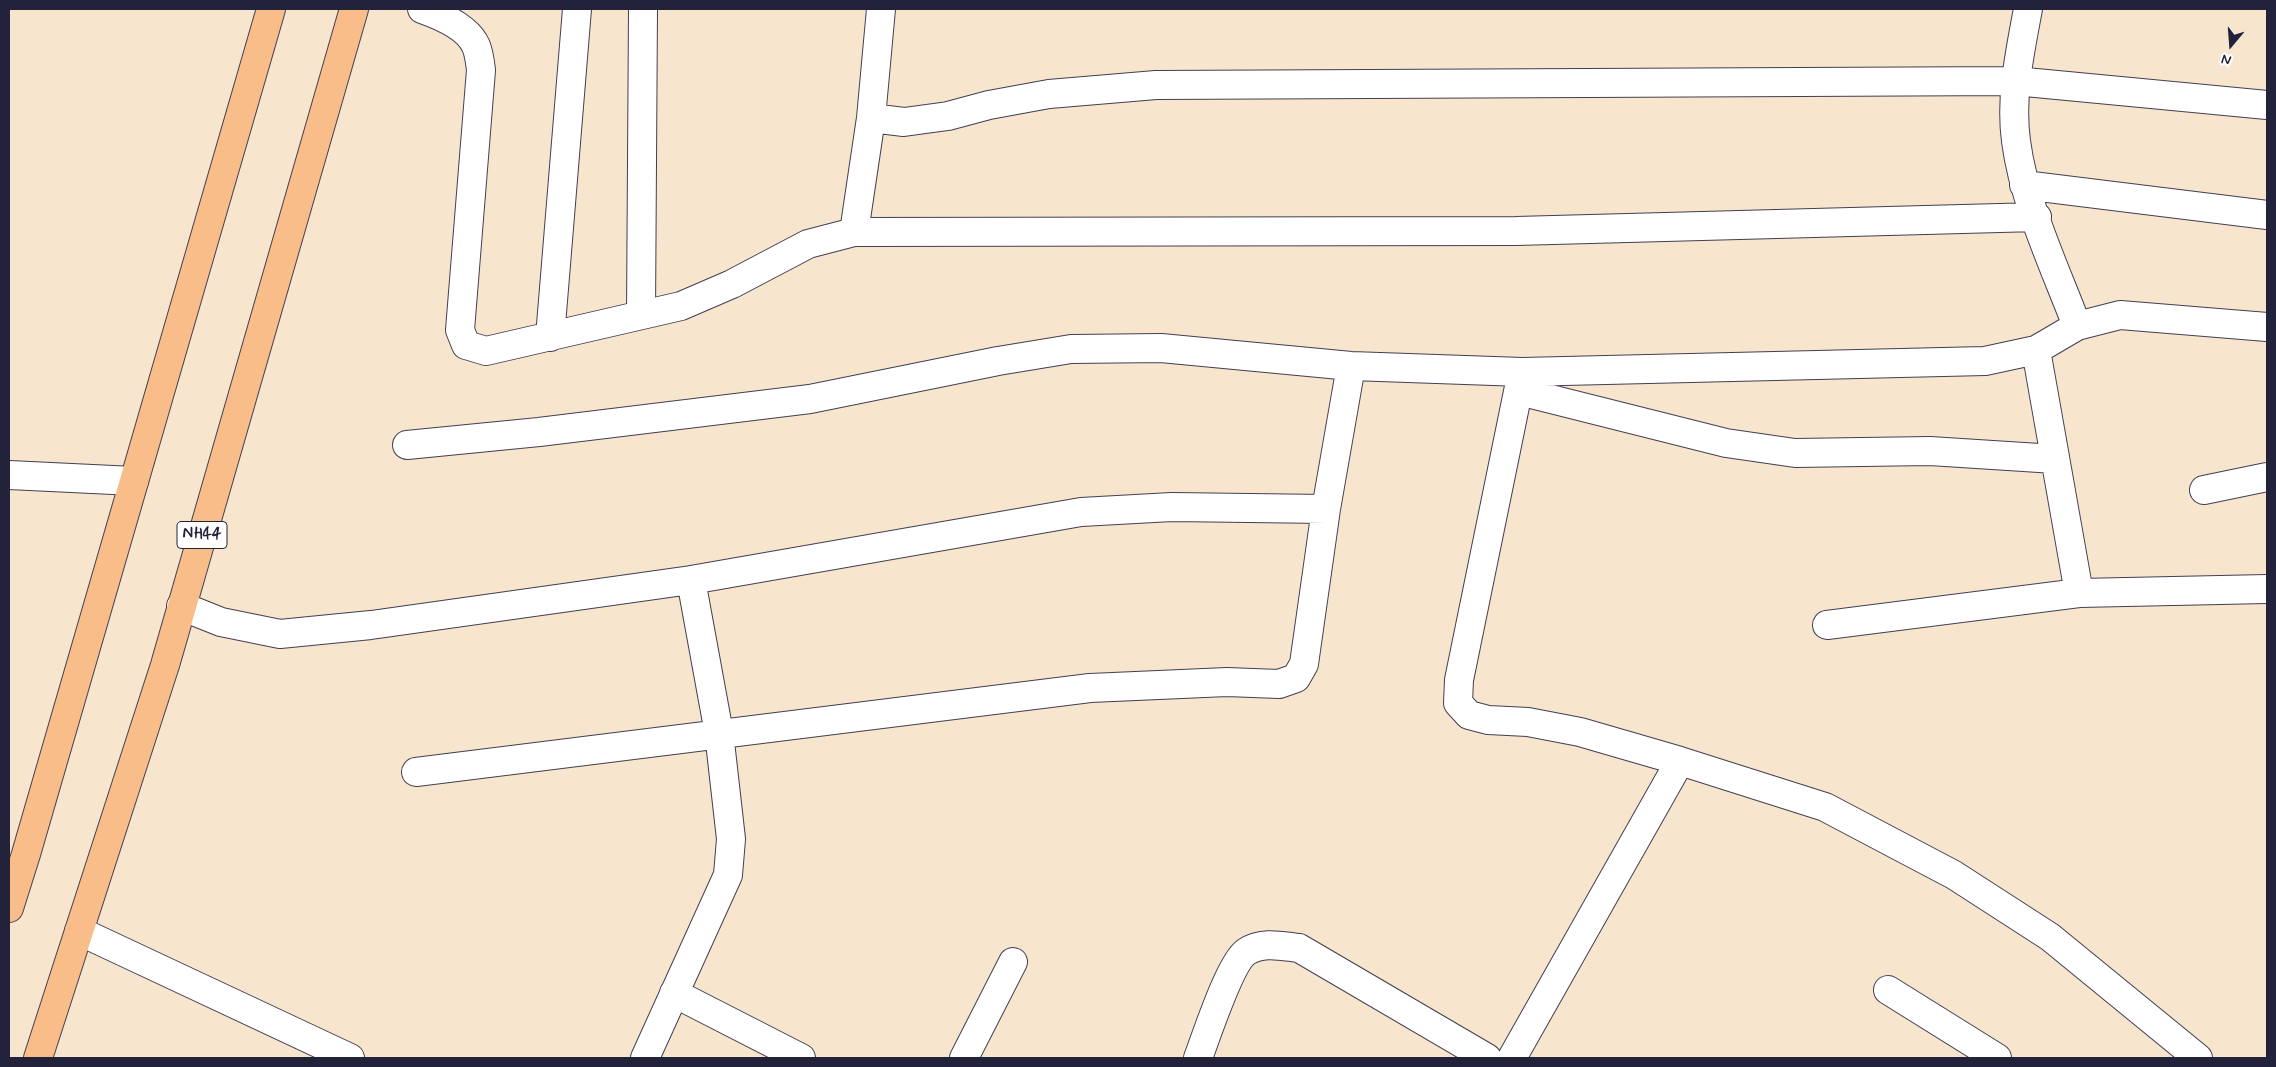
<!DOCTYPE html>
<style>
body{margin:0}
#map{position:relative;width:2276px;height:1067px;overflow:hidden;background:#f7e5ce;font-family:Mynerve,sans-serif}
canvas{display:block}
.frame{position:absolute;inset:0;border:10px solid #22223b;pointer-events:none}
.north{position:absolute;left:2206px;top:20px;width:50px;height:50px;-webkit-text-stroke:4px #fff;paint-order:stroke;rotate:198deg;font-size:14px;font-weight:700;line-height:20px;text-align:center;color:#22223b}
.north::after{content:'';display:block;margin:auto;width:18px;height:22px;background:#22223b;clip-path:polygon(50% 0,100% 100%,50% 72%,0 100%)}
</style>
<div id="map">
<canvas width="2276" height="1067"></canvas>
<div class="frame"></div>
<div class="north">N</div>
</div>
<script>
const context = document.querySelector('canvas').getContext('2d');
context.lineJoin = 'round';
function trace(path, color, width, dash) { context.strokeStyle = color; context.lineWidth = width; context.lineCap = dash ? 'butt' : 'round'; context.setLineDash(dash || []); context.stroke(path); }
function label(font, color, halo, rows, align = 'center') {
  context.font = font + ' Mynerve,sans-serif'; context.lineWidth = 4; context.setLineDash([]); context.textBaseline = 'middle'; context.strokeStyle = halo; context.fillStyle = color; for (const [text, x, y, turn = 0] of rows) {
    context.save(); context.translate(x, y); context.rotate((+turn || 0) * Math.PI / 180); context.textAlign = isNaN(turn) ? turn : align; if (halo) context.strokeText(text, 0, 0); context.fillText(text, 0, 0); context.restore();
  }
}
const street = new Path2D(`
 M422,9C439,15 468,27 476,46C479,53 480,62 481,70L460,330L466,345L486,351L681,306L732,284L808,244L854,232L1516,231L2037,217
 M2028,9C2020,52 2010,97 2016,141C2024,203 2055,268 2077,326
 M871,118L904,122L948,116L989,105L1049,94L1156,85L2015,81L2267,105
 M2024,185L2267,215
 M854,232L871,118L881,9
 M641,315L643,9
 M550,337L577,9
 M2036,350L2079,593
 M1522,372L1459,680L1458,703L1469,715L1488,720L1528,722L1580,732L1680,761L1825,807L1954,875L2050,937L2198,1058
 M1519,391L1726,443L1795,453L1930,451L2055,459
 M407,445L539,432L810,399L998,361L1071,349L1161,348L1351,366L1522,372L1985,361L2036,350L2077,326L2120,315L2267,327
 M9,475L134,481
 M2204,490L2267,477
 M181,606L221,622L280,634L371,625L691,580L1081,512L1172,507L1326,509
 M1827,625L2079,593L2267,589
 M416,772L1090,688L1227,682L1279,684L1296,678L1304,664L1326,509L1351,366
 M79,931L350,1058
 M1888,990L1997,1058
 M674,993L801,1058
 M645,1058L728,875L731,839L719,733L691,580
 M964,1058L1013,962
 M1198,1058C1206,1037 1230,963 1246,952C1262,941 1281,946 1299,948L1487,1058
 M1512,1058L1680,761`);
const highway = new Path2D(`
 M9,908L26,854L271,9
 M38,1058L165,665L354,9`);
const shields = [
 [202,535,50]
];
const shieldNames = [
 ["NH44",202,535]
];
trace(street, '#423f51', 30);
trace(highway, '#423f51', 30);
trace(street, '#fff', 28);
trace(highway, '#f8bd89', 28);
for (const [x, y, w] of shields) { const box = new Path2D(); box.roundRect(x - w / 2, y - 13.5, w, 27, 4); context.fillStyle = '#fff'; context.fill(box); trace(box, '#22223b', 1); }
label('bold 16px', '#22223b', null, shieldNames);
</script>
